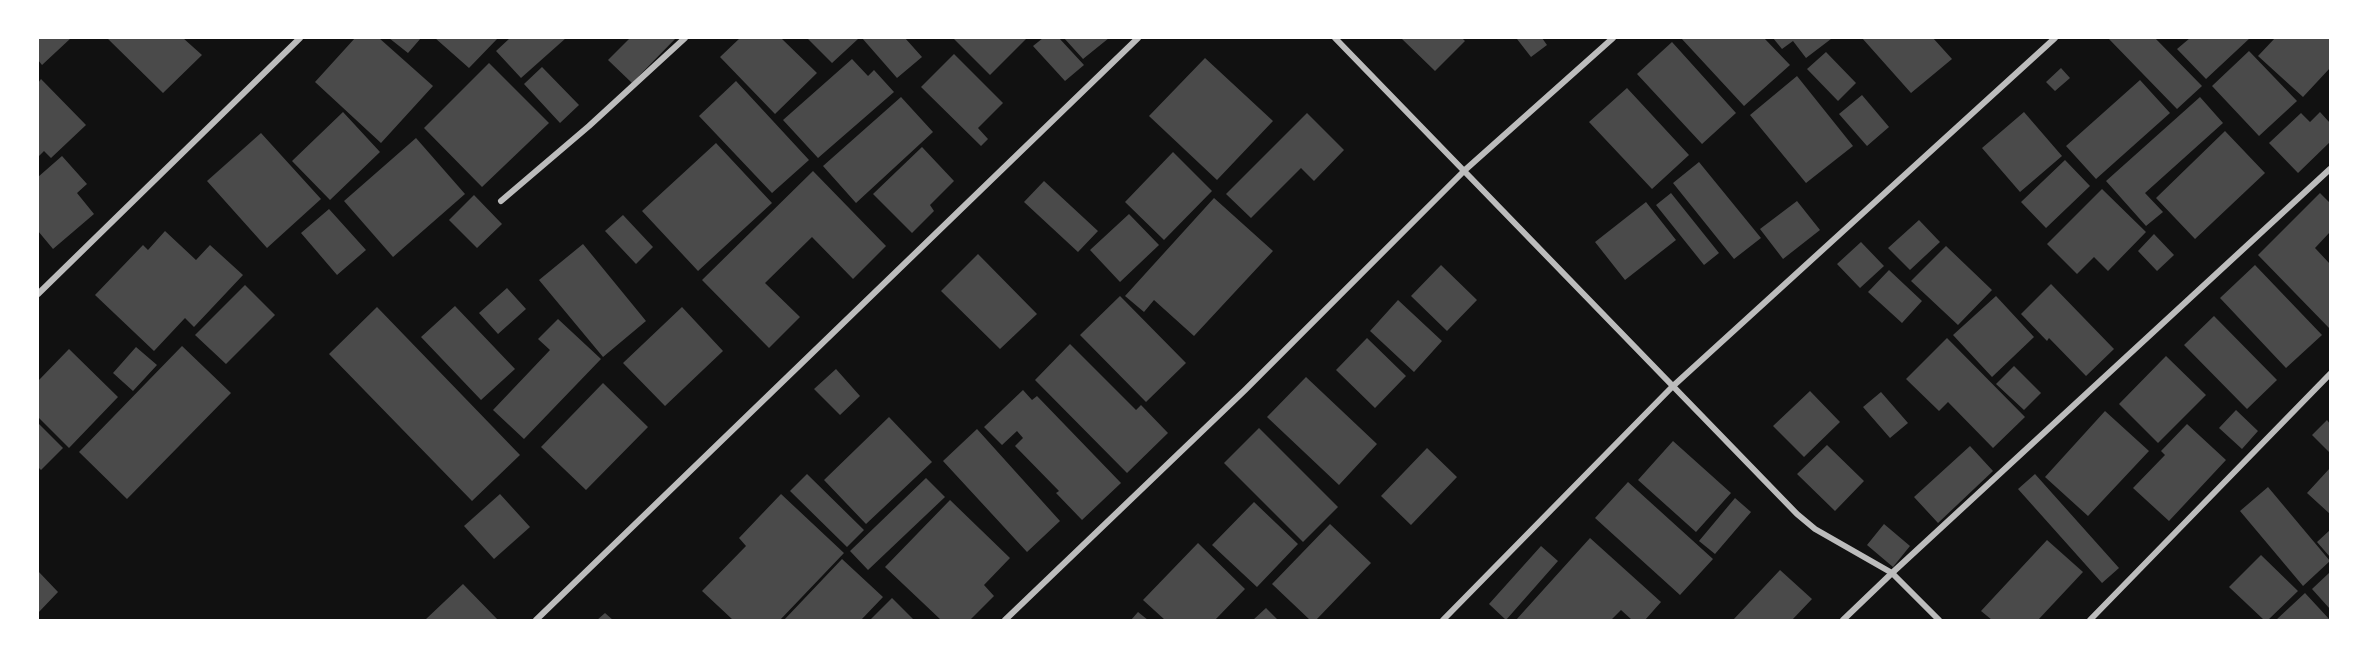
<!DOCTYPE html>
<style>
body{margin:0}
#map{position:relative;width:2368px;height:658px;overflow:hidden;background:#111;font-family:"Source Serif 4",serif}
canvas{display:block}
.frame{position:absolute;inset:0;border:39px solid #fff;pointer-events:none}
</style>
<div id="map">
<canvas width="2368" height="658"></canvas>
<div class="frame"></div>
</div>
<script>
const context = document.querySelector('canvas').getContext('2d');
context.lineJoin = 'round';
function fillPath(path, color) { context.fillStyle = color; context.fill(path, 'evenodd'); }
function trace(path, color, width, dash) { context.strokeStyle = color; context.lineWidth = width; context.lineCap = dash ? 'butt' : 'round'; context.setLineDash(dash || []); context.stroke(path); }
const building = new Path2D(`
 M38,38H71L42,65L38,60Z
 M107,38H183L202,55L163,93Z
 M355,38H379L433,86L381,143L315,82Z
 M389,38H421L408,53Z
 M435,38H498L469,68Z
 M510,38H566L521,78L496,51Z
 M630,38H676L632,83L608,60Z
 M740,38H781L817,73L775,114L720,57Z
 M807,38H856L858,39L832,63Z
 M862,38H905L922,57L897,78Z
 M953,38H1027L990,75Z
 M1043,38H1059L1084,65L1065,81L1033,46Z
 M1064,38H1109L1083,59Z
 M1401,38H1462L1465,41L1435,71Z
 M1520,38H1542L1547,45L1531,57L1517,39Z
 M1681,38H1764L1790,65L1744,106Z
 M1773,38H1829L1831,39L1806,58L1793,41L1782,49Z
 M1862,38H1933L1952,59L1911,93Z
 M2108,38H2155L2202,86L2177,109Z
 M2190,38H2250L2206,79L2177,49Z
 M2275,38H2330V68L2303,97L2258,56Z
 M1672,42L1736,113L1702,144L1637,74Z
 M2249,51L2297,101L2259,136L2212,86Z
 M1826,52L1856,83L1838,101L1807,69Z
 M954,54L1003,103L978,128L988,139L981,146L921,87Z
 M1205,58L1273,121L1217,180L1149,116Z
 M852,59L868,76L874,70L894,92L818,158L783,120Z
 M489,63L549,123L482,187L424,128Z
 M542,67L579,105L560,123L524,84Z
 M2061,68L2070,78L2055,91L2046,82Z
 M1797,76L1853,146L1806,183L1750,115Z
 M41,79L86,125L51,158L44,151L38,157V83Z
 M2140,80L2170,113L2096,179L2066,146Z
 M736,81L809,160L772,193L699,116Z
 M1627,88L1689,155L1652,189L1589,122Z
 M1862,95L1889,127L1867,146L1839,114Z
 M901,97L933,132L856,203L823,166Z
 M2200,97L2223,123L2145,193L2163,212L2146,226L2106,181Z
 M343,112L380,152L330,200L292,161Z
 M2024,112L2062,156L2020,192L1982,148Z
 M2320,112L2330,123V142L2298,173L2269,143L2301,113L2310,122Z
 M1307,113L1344,150L1314,181L1301,168L1251,218L1226,194Z
 M2225,131L2265,173L2195,239L2156,198Z
 M261,133L321,199L267,248L207,181Z
 M416,138L465,194L393,257L344,201Z
 M716,143L772,203L698,271L642,211Z
 M922,147L954,181L930,205L934,211L912,233L873,194Z
 M1173,152L1212,191L1164,240L1125,202Z
 M62,156L87,184L77,193L94,214L53,249L38,231V177Z
 M2065,160L2090,186L2046,228L2021,202Z
 M1699,162L1761,238L1734,259L1673,183Z
 M813,171L886,246L853,279L812,237L765,283L800,317L769,348L702,280Z
 M1044,181L1098,231L1078,252L1024,202Z
 M2102,189L2146,232L2108,271L2094,257L2077,274L2047,244Z
 M1671,193L1719,253L1704,265L1656,205Z
 M2320,193L2330,203V232L2315,248L2330,264V329L2258,255Z
 M474,195L502,224L477,248L449,220Z
 M1214,198L1273,251L1194,336L1154,300L1144,312L1125,296Z
 M1797,201L1820,230L1783,259L1760,229Z
 M1646,202L1676,240L1625,280L1595,242Z
 M329,209L366,250L337,275L301,233Z
 M1129,214L1159,245L1120,282L1090,250Z
 M623,215L653,247L636,264L605,231Z
 M1919,220L1940,242L1910,270L1888,248Z
 M165,231L196,260L210,245L243,275L194,327L185,318L154,351L95,295L143,245L148,250Z
 M2154,234L2174,255L2157,271L2138,251Z
 M1861,242L1884,266L1860,288L1837,264Z
 M583,244L646,321L603,357L539,280Z
 M1946,246L1992,290L1958,325L1911,281Z
 M978,254L1037,314L1000,349L941,291Z
 M1441,265L1477,300L1447,331L1411,296Z
 M2255,265L2322,335L2286,368L2220,298Z
 M1889,270L1922,301L1902,323L1868,292Z
 M2051,284L2114,349L2086,376L2049,338L2047,341L2021,314Z
 M245,285L275,315L226,364L195,335Z
 M507,288L526,309L498,334L479,313Z
 M1120,296L1186,363L1146,402L1080,335Z
 M1996,296L2034,337L1992,377L1953,335Z
 M1398,300L1442,341L1414,372L1370,331Z
 M455,306L515,369L481,400L421,337Z
 M377,307L520,455L472,501L329,354Z
 M682,307L723,351L665,406L623,363Z
 M2214,316L2277,380L2247,409L2184,345Z
 M558,319L601,359L524,439L493,410L550,350L538,339Z
 M1367,338L1406,376L1375,408L1336,370Z
 M1947,338L2025,417L1993,448L1948,402L1939,411L1906,379Z
 M1070,344L1136,410L1141,405L1168,433L1127,473L1035,380Z
 M182,346L231,393L127,499L79,452Z
 M136,347L157,365L133,391L113,373Z
 M69,349L118,397L69,448L38,417V381Z
 M2166,356L2206,395L2158,443L2119,404Z
 M2014,366L2041,393L2024,410L1996,384Z
 M836,369L860,396L840,415L814,389Z
 M1306,377L1377,444L1339,485L1267,417Z
 M603,383L648,427L586,490L541,447Z
 M1023,390L1032,400L1037,396L1121,483L1082,520L1056,493L1059,491L1015,446L1023,438L1017,431L1002,445L984,427Z
 M1810,391L1840,422L1804,457L1773,426Z
 M1881,392L1908,423L1890,438L1863,407Z
 M2236,410L2258,431L2242,449L2219,428Z
 M2105,411L2149,451L2088,516L2045,477Z
 M889,417L932,462L866,524L824,480Z
 M2327,420L2330,424V453L2312,435Z
 M38,423L63,448L41,470L38,467Z
 M2187,424L2226,460L2169,521L2133,488L2165,455L2161,451Z
 M1259,428L1338,507L1303,542L1224,463Z
 M977,429L1060,521L1027,552L943,461Z
 M1673,441L1731,493L1696,532L1638,480Z
 M1827,445L1864,481L1835,511L1797,474Z
 M1970,446L1993,471L1938,523L1914,497Z
 M1427,448L1457,477L1411,525L1381,496Z
 M2330,468V514L2307,493Z
 M807,474L864,530L847,547L790,491Z
 M2035,474L2119,568L2102,583L2018,489Z
 M926,478L945,497L868,570L850,551Z
 M1628,482L1713,559L1680,595L1595,518Z
 M2268,487L2330,561L2303,586L2240,511Z
 M500,494L530,527L494,559L464,526Z
 M781,494L844,553L780,620H733L702,591L746,546L739,538Z
 M1735,498L1751,512L1715,554L1699,541Z
 M950,500L1010,558L984,585L994,596L970,620H941L885,567Z
 M1254,502L1298,544L1257,587L1212,545Z
 M1330,524L1371,563L1316,620H1310L1272,584Z
 M1884,524L1910,546L1893,567L1867,545Z
 M2330,530V557L2317,542Z
 M1590,538L1661,602L1645,620H1632L1621,610L1611,620H1516Z
 M2047,540L2083,572L2038,620H1992L1981,611Z
 M1198,543L1245,589L1215,620H1165L1143,600Z
 M1541,546L1558,561L1506,620L1489,604Z
 M2261,555L2298,591L2268,620H2264L2229,587Z
 M842,559L883,597L861,620H784Z
 M1780,570L1812,599L1792,620H1733Z
 M38,571L58,592L38,613Z
 M2329,573L2330,575V609L2312,589Z
 M463,584L498,620H425Z
 M2305,593L2330,620H2276Z
 M892,598L914,620H870Z
 M1266,608L1278,620H1253Z
 M1138,612L1148,620H1131Z
 M605,613L613,620H597Z`);
const minor = new Path2D(`
 M1335,38L1797,514L1815,529L1892,573L1939,620
 M501,201L589,126L685,38
 M38,294L300,38
 M536,620L1138,38
 M1005,620L1245,390L1465,170L1613,38
 M1443,620L1672,387L2055,38
 M1843,620L1892,573L2330,169
 M2090,620L2330,374`);
fillPath(building, '#4a4a4a');
trace(minor, '#bcbcbc', 6);
</script>
